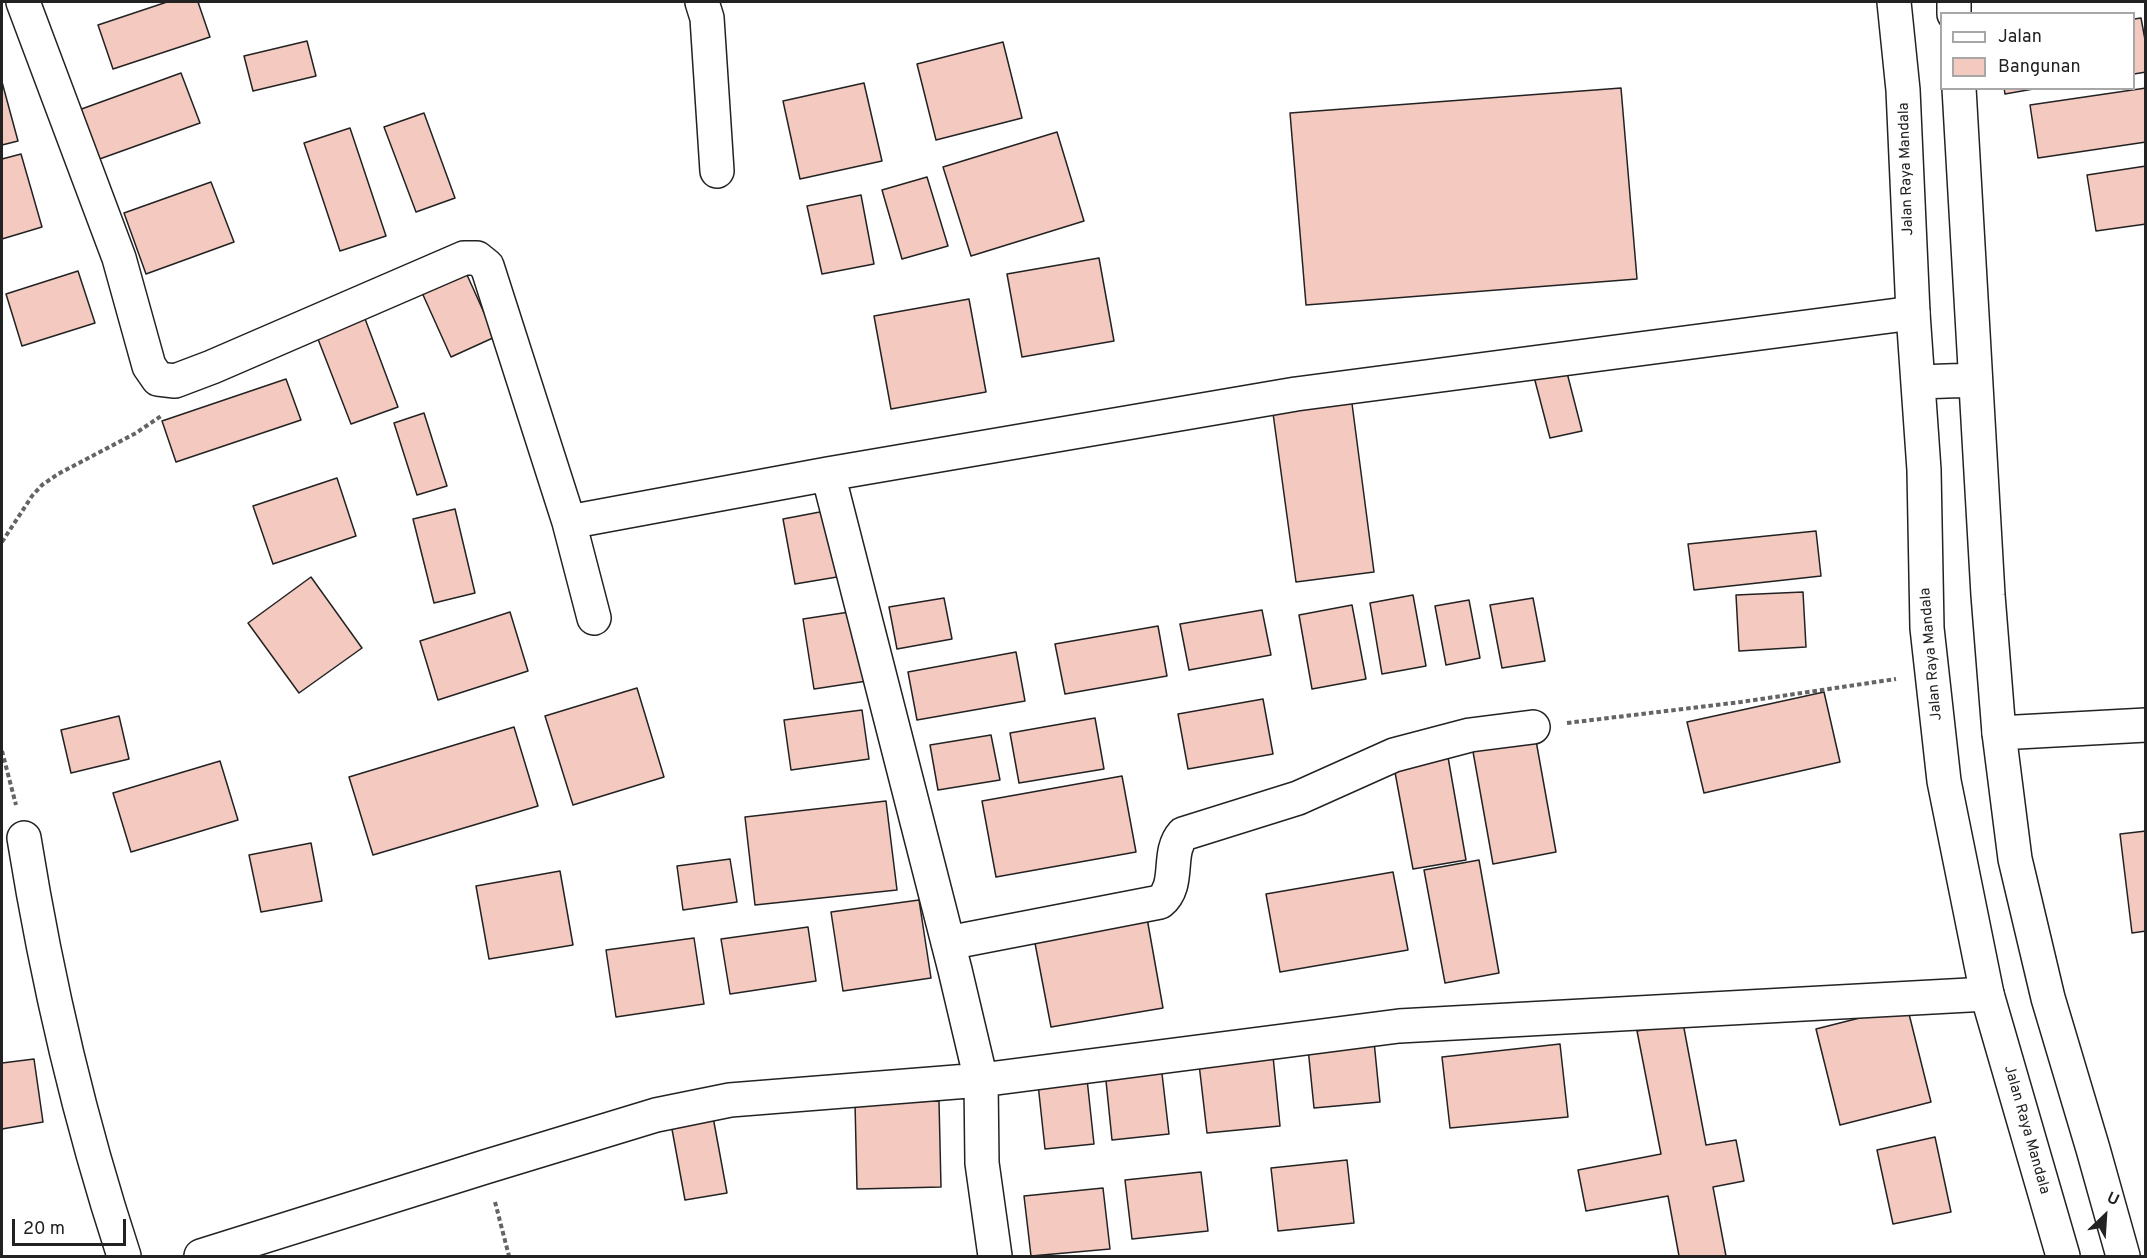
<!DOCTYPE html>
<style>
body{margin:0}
#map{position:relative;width:2147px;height:1258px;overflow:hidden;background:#fff;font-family:Overpass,sans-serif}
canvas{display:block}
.frame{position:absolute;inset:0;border:3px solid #222;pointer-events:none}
.legend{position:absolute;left:1940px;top:12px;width:195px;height:78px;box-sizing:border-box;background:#fff;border:2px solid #a7a7a7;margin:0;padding:8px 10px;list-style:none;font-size:18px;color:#222}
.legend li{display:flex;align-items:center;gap:12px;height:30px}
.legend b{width:30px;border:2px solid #a7a7a7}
.north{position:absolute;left:2075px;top:1186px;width:60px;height:60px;-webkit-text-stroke:4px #fff;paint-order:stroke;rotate:25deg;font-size:16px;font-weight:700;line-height:24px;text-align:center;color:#222}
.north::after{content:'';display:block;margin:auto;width:21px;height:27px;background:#222;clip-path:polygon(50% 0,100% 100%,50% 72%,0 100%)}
.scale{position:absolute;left:12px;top:1219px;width:114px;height:27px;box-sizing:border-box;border:3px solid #222;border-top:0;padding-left:8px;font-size:18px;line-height:21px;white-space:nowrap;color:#222;-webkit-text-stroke:4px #fff;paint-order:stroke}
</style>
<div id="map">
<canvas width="2147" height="1258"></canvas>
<div class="frame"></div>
<ul class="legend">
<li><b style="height:8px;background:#fff"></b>Jalan</li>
<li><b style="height:16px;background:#f3c9c0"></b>Bangunan</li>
</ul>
<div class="north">U</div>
<div class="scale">20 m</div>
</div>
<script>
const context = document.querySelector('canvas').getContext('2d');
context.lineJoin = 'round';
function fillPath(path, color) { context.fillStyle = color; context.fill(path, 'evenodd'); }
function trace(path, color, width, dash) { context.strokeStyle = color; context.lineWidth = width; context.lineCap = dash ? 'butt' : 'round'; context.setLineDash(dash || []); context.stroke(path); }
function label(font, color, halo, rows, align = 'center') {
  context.font = font + ' Overpass,sans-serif'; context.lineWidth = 4.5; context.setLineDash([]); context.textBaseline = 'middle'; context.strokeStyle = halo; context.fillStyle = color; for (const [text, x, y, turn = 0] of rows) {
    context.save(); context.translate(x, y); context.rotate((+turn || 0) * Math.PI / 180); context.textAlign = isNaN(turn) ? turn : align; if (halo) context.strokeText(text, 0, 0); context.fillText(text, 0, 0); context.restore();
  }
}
const building = new Path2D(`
 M167,2H198L210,37L113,69L98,25Z
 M2141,18L2146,45V72L2134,74V19Z
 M307,41L316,76L253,91L244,56Z
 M1003,42L1022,118L936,140L917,64Z
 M181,73L200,123L94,161L76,111Z
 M2,82L18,141L2,145Z
 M864,83L882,161L800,179L783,101Z
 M1621,88L1637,279L1306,305L1290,113Z
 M2004,88H2039L2005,94Z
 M2146,88V142L2038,158L2030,105Z
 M424,113L455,198L416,212L384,127Z
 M350,128L386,236L340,251L304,143Z
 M1057,132L1084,221L971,256L943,167Z
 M21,154L42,227L2,239V159Z
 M2146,166V224L2096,231L2087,175Z
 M927,177L948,246L902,259L882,190Z
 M211,182L234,242L146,274L124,213Z
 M861,195L874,264L822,274L807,206Z
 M1099,258L1114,341L1022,357L1007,274Z
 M463,266L495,337L451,357L419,286Z
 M78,271L95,323L22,346L6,294Z
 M969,299L986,392L891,409L874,316Z
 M364,316L398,407L351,424L316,334Z
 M1565,365L1582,431L1550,438L1533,373Z
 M286,379L301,420L176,462L162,421Z
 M1351,396L1374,572L1296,582L1272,406Z
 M424,413L447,486L417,495L394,423Z
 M337,478L356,536L273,564L253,506Z
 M455,509L475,593L434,603L413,519Z
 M825,511L837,577L795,584L783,519Z
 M1816,531L1821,576L1694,590L1688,544Z
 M311,577L362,648L299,693L248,623Z
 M1803,592L1806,647L1739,651L1736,595Z
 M1413,595L1426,666L1382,674L1370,603Z
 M944,598L952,639L897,649L889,607Z
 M1533,598L1545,661L1502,668L1490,605Z
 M1469,600L1480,658L1446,665L1435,606Z
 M1352,605L1366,679L1312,689L1299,615Z
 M1262,610L1271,655L1189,670L1180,624Z
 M856,611L867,681L814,689L803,619Z
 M510,612L528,671L438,700L420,641Z
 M1158,626L1167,676L1065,694L1055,644Z
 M1016,652L1025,701L917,720L908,672Z
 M637,688L664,777L573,805L545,716Z
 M1824,692L1840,762L1704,793L1687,722Z
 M1263,699L1273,754L1188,769L1178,714Z
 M862,710L869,759L791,770L784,720Z
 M119,716L129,759L71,773L61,730Z
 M1095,718L1104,769L1019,783L1010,733Z
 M514,727L538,806L373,855L349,777Z
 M991,735L1000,780L938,790L930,745Z
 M1535,735L1556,852L1493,864L1472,746Z
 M1448,757L1466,860L1413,869L1394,767Z
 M220,761L238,820L131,852L113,793Z
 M1122,776L1136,852L996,877L982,801Z
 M886,801L897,890L755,905L745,817Z
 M2146,831V931L2132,933L2120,834Z
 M311,843L322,901L261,912L249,855Z
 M730,859L737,902L683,910L677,866Z
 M1479,860L1499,973L1445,983L1424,870Z
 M560,871L573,945L489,959L476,886Z
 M1393,872L1408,950L1280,972L1266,894Z
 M919,900L931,978L843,991L831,912Z
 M1147,918L1163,1008L1051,1027L1034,938Z
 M808,927L816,981L730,994L721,939Z
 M694,938L704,1004L616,1017L606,950Z
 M1907,1006L1931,1102L1840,1125L1816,1029Z
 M1683,1023L1706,1145L1736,1140L1744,1181L1713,1187L1726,1256H1679L1668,1196L1586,1211L1578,1170L1661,1154L1637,1031Z
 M1373,1031L1380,1102L1314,1108L1307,1038Z
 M1560,1044L1568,1117L1450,1128L1442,1057Z
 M1273,1056L1280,1126L1207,1133L1199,1064Z
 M34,1059L43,1122L2,1129V1063Z
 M1161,1065L1169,1134L1112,1140L1105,1071Z
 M1087,1079L1094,1144L1045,1149L1038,1084Z
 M939,1101L941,1187L857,1189L855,1103Z
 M711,1106L727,1193L685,1200L669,1113Z
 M1935,1137L1951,1212L1893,1224L1877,1150Z
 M1347,1160L1354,1223L1278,1231L1271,1168Z
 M1201,1172L1208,1231L1132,1239L1125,1180Z
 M1103,1188L1110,1249L1031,1256L1024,1196Z`);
const path = new Path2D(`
 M2,542L32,496L42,485L58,474L136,433L161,416
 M1567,723L1741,702L1896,679
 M2,751L16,805
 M495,1202L509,1256`);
const minor = new Path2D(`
 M23,2L119,258L149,366L158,379L175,381L212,367L464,258H477L487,266L569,522L594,618
 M702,2L707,18L717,171
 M828,474L955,970L981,1080L982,1163L995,1256
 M569,522L828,474L1296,394L1913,313
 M1999,733L2146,725
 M24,838C47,981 79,1119 124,1256
 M948,943L1160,902C1181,885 1166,853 1183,834L1298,798L1394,755L1470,735L1533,727
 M201,1256L485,1167L656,1115L730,1100L981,1080L1399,1026L1987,994`);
const highway = new Path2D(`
 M1894,2L1903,90L1913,313L1924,470L1927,628L1944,781L1987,994L2063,1256
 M1954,2V14
 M1959,88L1988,595L1999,733L2015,859L2048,998L2093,1149L2123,1256
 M1919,382L1974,380`);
const streetNames = [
 ["Jalan Raya Mandala",1907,169,-92],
 ["Jalan Raya Mandala",1932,654,-95],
 ["Jalan Raya Mandala",2026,1130,74]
];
fillPath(building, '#f3c9c0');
trace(building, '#222', 1.5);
trace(minor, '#222', 36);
trace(highway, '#222', 36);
trace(path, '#646464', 4, [4.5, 3]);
trace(minor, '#fff', 33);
trace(highway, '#fff', 33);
label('15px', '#222', '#fff', streetNames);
</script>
